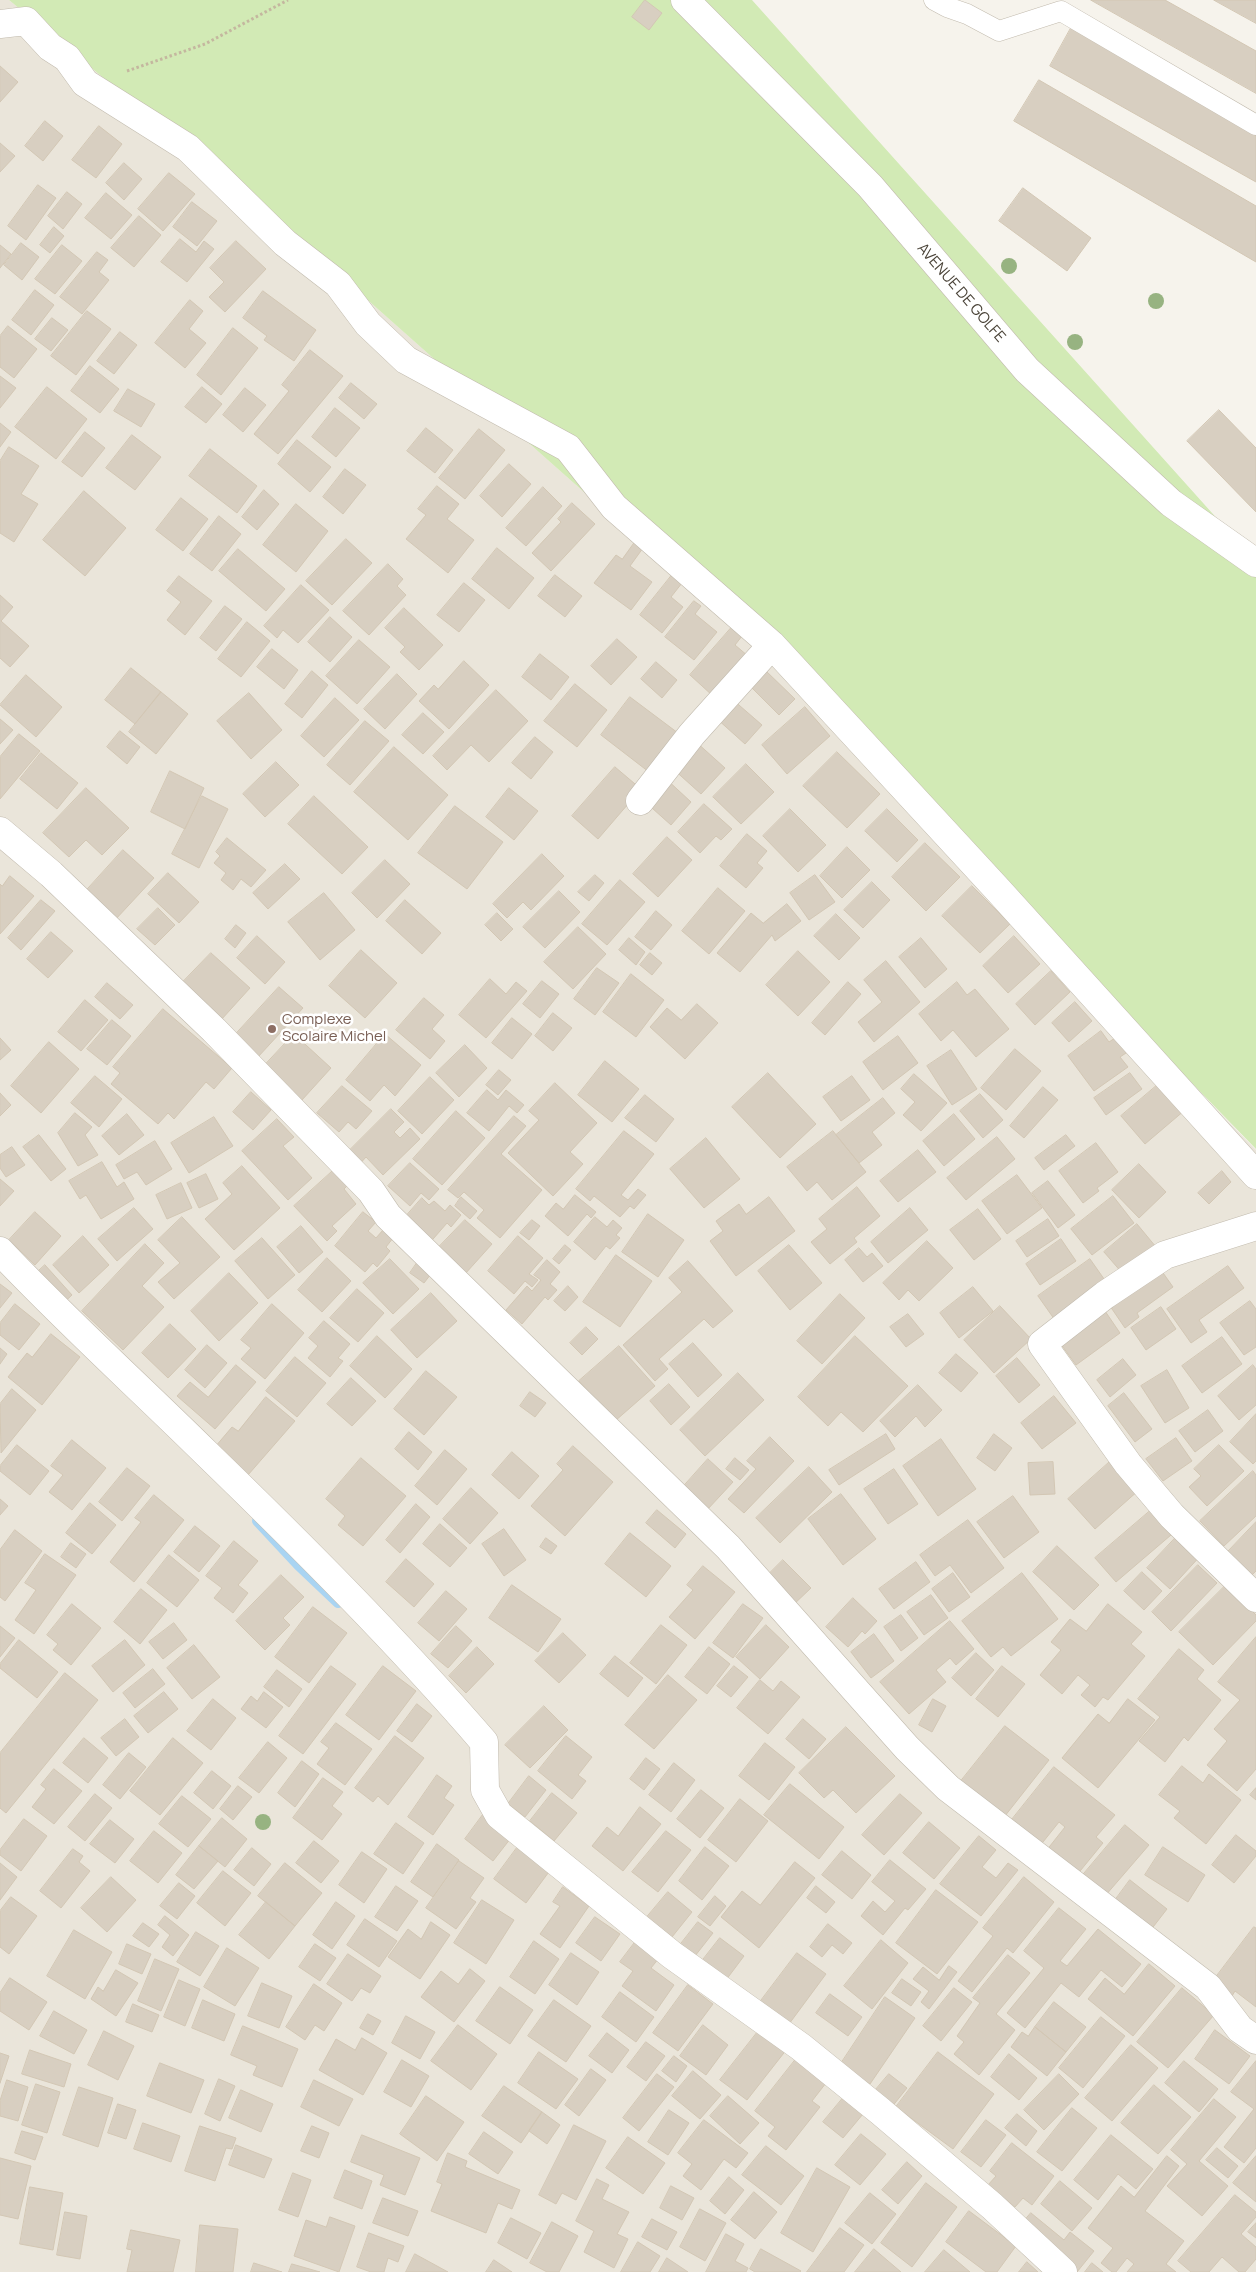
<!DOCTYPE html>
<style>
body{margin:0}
canvas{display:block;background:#f6f3ec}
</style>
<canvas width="1256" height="2272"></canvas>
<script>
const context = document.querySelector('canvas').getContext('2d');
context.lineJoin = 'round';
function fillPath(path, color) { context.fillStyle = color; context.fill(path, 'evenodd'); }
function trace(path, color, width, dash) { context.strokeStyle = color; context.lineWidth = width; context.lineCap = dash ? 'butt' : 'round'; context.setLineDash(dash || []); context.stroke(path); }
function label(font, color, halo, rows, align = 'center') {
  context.font = font + ' Manrope,sans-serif'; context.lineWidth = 5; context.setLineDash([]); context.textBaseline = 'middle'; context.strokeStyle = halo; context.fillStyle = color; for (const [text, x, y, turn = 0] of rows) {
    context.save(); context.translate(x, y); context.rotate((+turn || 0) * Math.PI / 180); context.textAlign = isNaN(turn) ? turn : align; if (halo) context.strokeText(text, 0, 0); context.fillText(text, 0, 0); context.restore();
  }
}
const residential = new Path2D(`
 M0,0H9L299,239L826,707L1256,1150V2272H0Z`);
const green = new Path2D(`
 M9,0H752L1256,562V1149L826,707L299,239Z`);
const stream = new Path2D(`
 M257,1521L298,1565L338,1603`);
const building = new Path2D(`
 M645,0L662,13L649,30L632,17Z
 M1091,0H1165L1256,51V93Z
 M1214,0H1256V23Z
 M1071,28L1256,133V182L1050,66Z
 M0,66L18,82L0,102Z
 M1039,80L1256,206V262L1014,121Z
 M45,121L63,136L43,161L25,146Z
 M99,126L122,144L96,178L72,160Z
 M0,143L15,156L0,172Z
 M124,163L142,179L124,200L106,183Z
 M169,173L195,194L163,231L138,209Z
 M38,185L56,198L26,240L8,226Z
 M1023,188L1091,238L1067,271L999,221Z
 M67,192L82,204L63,229L48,216Z
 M106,193L132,215L111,239L85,218Z
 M192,202L217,221L197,246L173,227Z
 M139,216L161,235L134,267L111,248Z
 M54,227L64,236L50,253L40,245Z
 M180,239L196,252L204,241L214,249L187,282L161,262Z
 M236,241L266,269L225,312L209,297L224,282L210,268Z
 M21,243L39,257L22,280L4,265Z
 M0,245L11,254L0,268Z
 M62,245L82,261L55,294L35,279Z
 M97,252L108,260L99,272L109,280L82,314L60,297Z
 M35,290L54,305L31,335L12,320Z
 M263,291L316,330L294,361L264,340L267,336L243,318Z
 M190,300L203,311L189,329L206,343L185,368L155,343Z
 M87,311L111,329L76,375L51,356Z
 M52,318L68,330L51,351L35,339Z
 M8,326L37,349L14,378L0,367V336Z
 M233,328L258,348L221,395L197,375Z
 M120,332L137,345L114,374L97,361Z
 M310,350L343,376L278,454L254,434L289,391L282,385Z
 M90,366L119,389L100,413L71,391Z
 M0,376L16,388L0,408Z
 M351,383L377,404L364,419L339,398Z
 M47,387L87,419L56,459L15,427Z
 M202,387L222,404L206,423L185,407Z
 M245,388L266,405L243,432L223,415Z
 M128,389L155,404L141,427L114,411Z
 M335,408L360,428L336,457L312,437Z
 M1219,410L1256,448V512L1187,441Z
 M0,423L11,432L0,447Z
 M426,428L453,450L435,473L407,451Z
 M479,429L505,450L465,499L439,478Z
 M85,432L105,448L82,477L62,462Z
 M132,435L161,457L135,490L106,468Z
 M297,440L331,467L310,492L278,464Z
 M9,447L39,466L21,494L38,504L14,542L0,533V461Z
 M210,449L257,486L237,513L189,476Z
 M509,464L531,484L502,517L480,496Z
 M345,469L366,485L343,514L323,497Z
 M437,486L459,504L447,519L474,540L448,573L406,539L426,515L418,509Z
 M543,487L562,506L526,546L506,528Z
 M264,490L279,504L257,530L242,517Z
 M84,491L126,528L85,576L43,540Z
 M181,498L208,519L183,551L156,530Z
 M572,503L595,524L551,571L532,553L561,522L558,519Z
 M296,504L328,531L296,572L263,545Z
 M219,516L241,534L212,571L190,554Z
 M346,539L372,563L332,605L306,581Z
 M635,542L643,548L630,566L652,582L631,610L594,583L616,555L622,559Z
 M497,548L534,578L509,609L472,579Z
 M238,549L285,589L266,611L219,571Z
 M388,564L403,579L397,586L406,595L369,635L343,611Z
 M555,575L582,596L565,617L538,596Z
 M672,575L682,583L671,597L683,607L662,633L640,615Z
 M179,576L212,601L185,635L167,620L181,602L167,591Z
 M464,583L485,600L459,632L437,615Z
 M301,585L329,610L298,643L283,630L277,638L264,626Z
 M0,595L13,607L1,621L29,646L10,667L0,658Z
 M694,601L701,606L695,614L717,632L694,660L665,637Z
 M225,606L242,619L216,651L200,638Z
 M404,608L443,645L419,670L400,652L405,647L385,628Z
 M330,617L352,637L330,662L308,642Z
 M247,622L270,641L241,677L218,659Z
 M732,627L742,636L735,645L748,656L713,696L690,675Z
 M617,639L637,657L611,685L591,666Z
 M359,640L390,667L357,704L326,676Z
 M272,649L298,670L284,689L257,667Z
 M540,654L569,677L551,700L522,677Z
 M464,661L489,685L449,729L419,701L434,685L438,689Z
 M656,662L677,680L662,698L641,679Z
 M131,668L161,692L135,724L105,700Z
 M312,671L328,685L302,718L285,704Z
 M766,671L795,699L779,715L751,687Z
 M397,674L417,694L385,729L364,709Z
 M26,675L62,707L36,737L0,705Z
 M575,684L607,710L577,747L544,721Z
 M496,690L528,721L489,762L471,745L447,770L433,756Z
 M161,692L188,714L156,754L129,732Z
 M249,693L282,730L251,759L217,721Z
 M630,697L678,733L649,772L601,735Z
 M335,698L359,720L324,757L301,736Z
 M732,699L762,725L745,744L716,718Z
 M805,707L830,736L787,774L762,745Z
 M423,713L444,732L423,754L402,735Z
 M0,719L13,730L0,744Z
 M365,721L389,741L350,785L327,765Z
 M120,731L140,747L127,764L107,747Z
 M19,734L40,751L0,799V757Z
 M535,737L553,752L531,779L512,763Z
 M695,741L725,768L701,794L671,767Z
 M394,747L448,795L408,840L354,792Z
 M837,752L880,794L847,828L803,786Z
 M41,753L78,783L57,809L20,779Z
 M276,762L299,785L265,817L243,794Z
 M746,764L774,792L741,824L713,797Z
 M615,767L641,789L598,839L572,816Z
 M170,771L204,788L185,829L151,812Z
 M664,777L691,802L671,825L643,800Z
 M86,788L129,828L102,855L86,840L69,857L43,833Z
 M509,788L538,811L514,840L486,817Z
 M202,796L228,809L199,868L172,854Z
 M314,796L368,847L342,874L288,824Z
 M704,804L732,829L721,840L716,836L700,853L678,832Z
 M455,806L503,842L467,889L418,853Z
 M790,809L826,845L798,872L763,836Z
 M887,809L918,840L897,862L865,831Z
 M747,834L767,851L757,863L763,868L746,888L720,866Z
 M667,837L692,860L658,897L633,874Z
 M227,838L266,870L251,887L241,879L233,890L221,880L226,873L214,863L220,856L216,852Z
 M925,843L960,877L926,911L892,877Z
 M847,847L870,870L842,898L820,876Z
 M123,850L154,878L115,920L85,892Z
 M542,854L564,876L531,910L523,902L507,918L493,904Z
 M385,860L410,884L377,918L352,893Z
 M285,864L300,879L268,909L253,893Z
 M168,873L199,902L179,923L148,894Z
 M595,875L604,883L589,901L578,892Z
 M815,875L835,902L809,920L790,893Z
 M10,876L34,896L0,934V884L2,886Z
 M620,880L645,902L607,945L582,924Z
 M872,882L890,900L863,928L844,910Z
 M972,886L1010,924L980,953L942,916Z
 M718,888L745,911L709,954L682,931Z
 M559,891L580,912L545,948L523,927Z
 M324,893L355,930L320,960L288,922Z
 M41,900L55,911L21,950L8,938Z
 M405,900L441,933L422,954L386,921Z
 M787,904L801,921L775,941L772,935L740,972L717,953L751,913L763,923Z
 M158,908L175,925L155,945L137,929Z
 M656,911L672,925L651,950L635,937Z
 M497,913L513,929L501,941L485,925Z
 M836,914L860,938L839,960L814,936Z
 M236,925L246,933L235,948L225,939Z
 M578,927L606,954L573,989L544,962Z
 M51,932L73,951L48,978L27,959Z
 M257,936L285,962L265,984L237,958Z
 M1014,936L1040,964L1008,993L983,966Z
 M629,938L645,952L636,965L619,950Z
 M921,938L947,969L925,988L899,957Z
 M361,950L397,983L365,1018L329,986Z
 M798,951L830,982L798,1016L766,985Z
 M211,953L250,988L221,1020L181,984Z
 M650,953L662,963L652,975L640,965Z
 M886,961L920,1002L874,1042L858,1022L882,1002L864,980Z
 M597,968L619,983L595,1015L574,999Z
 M1051,971L1070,992L1035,1025L1016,1004Z
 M631,974L664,1000L636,1037L603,1012Z
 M490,979L506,994L516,982L527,991L486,1038L459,1015Z
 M542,981L559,994L540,1018L523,1004Z
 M848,982L861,994L825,1035L812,1023Z
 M957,982L967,995L975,989L1009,1029L976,1057L953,1030L941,1041L919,1014Z
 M107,983L133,1005L120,1019L95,997Z
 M279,987L303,1008L258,1057L235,1035Z
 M424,998L444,1015L432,1029L445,1041L430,1059L396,1030Z
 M85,1000L108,1020L81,1051L58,1032Z
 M1075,1002L1092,1021L1069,1042L1052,1023Z
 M697,1004L718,1023L685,1059L650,1027L667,1008L681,1020Z
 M163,1009L232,1068L214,1089L206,1082L174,1119L168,1113L158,1124L111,1084L120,1073L113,1067Z
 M553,1013L572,1028L553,1051L535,1036Z
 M512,1018L532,1034L512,1059L492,1043Z
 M112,1020L131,1036L107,1065L87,1049Z
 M1101,1031L1109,1042L1118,1036L1129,1051L1120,1057L1128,1067L1094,1091L1068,1056Z
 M294,1034L331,1068L302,1100L265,1065Z
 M385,1034L421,1065L395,1096L384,1085L370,1101L346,1080Z
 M898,1036L918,1063L883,1090L863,1062Z
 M0,1038L11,1050L0,1060Z
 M49,1042L79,1069L41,1113L11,1086Z
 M465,1045L487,1068L459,1097L436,1073Z
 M1015,1049L1041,1071L1006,1110L981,1088Z
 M951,1050L977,1089L952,1105L927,1066Z
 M605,1061L639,1089L612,1122L578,1095Z
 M499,1070L511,1080L498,1095L486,1085Z
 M768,1073L816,1124L780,1158L732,1107Z
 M1130,1073L1142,1089L1106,1115L1094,1098Z
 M914,1074L947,1103L921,1131L903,1115L915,1102L901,1089Z
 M95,1076L122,1099L99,1127L71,1103Z
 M852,1076L870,1100L841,1121L823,1097Z
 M430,1077L454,1100L422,1134L398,1111Z
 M1161,1082L1185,1110L1145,1144L1121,1116Z
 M555,1083L597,1123L570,1152L583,1164L553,1196L508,1153L539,1120L529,1111Z
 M342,1086L372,1111L356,1129L348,1122L339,1132L317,1113Z
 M1043,1087L1058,1100L1024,1138L1010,1126Z
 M487,1090L498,1100L506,1090L524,1105L517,1113L509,1106L489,1131L467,1113Z
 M251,1092L271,1110L253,1130L233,1112Z
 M0,1093L11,1105L0,1116Z
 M980,1094L1003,1120L983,1138L960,1111Z
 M645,1095L674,1119L656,1142L625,1118Z
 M883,1098L895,1113L872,1132L882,1145L859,1163L836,1135Z
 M391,1109L404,1122L394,1132L400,1138L410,1128L420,1139L383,1175L366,1157L357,1167L345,1155Z
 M456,1111L485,1138L442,1185L413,1159Z
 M75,1113L92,1127L85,1135L98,1155L78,1166L58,1133Z
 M127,1114L144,1135L119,1155L102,1136Z
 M954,1114L975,1139L944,1166L923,1141Z
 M514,1116L526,1126L501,1154L542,1190L500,1238L477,1218L484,1210L464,1192L458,1198L448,1190Z
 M214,1117L233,1146L189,1173L171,1143Z
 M277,1119L294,1137L283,1146L312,1178L288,1200L242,1151Z
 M624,1131L654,1154L621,1195L628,1200L638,1189L646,1195L634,1209L630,1206L620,1217L594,1196L590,1201L576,1189Z
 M833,1131L866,1172L832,1200L817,1182L807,1191L787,1167Z
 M39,1135L66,1169L51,1181L23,1147Z
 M1066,1135L1075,1146L1044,1170L1035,1158Z
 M997,1137L1015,1159L966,1200L947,1178Z
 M706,1138L740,1179L704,1208L670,1169Z
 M155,1141L172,1169L146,1185L137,1172L124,1179L116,1165Z
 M1096,1143L1118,1172L1097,1188L1099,1191L1083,1203L1059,1171Z
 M12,1147L25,1165L6,1177L0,1168V1155Z
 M918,1150L936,1172L898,1202L880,1181Z
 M102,1162L117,1187L124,1182L134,1199L101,1219L86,1195L80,1199L69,1181Z
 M410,1163L439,1189L429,1200L421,1193L410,1206L388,1186Z
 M1139,1164L1166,1192L1139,1218L1112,1190Z
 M242,1166L280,1208L234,1250L205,1219L232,1194L223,1183Z
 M336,1168L350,1183L344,1189L356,1204L332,1226L337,1231L327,1241L294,1206Z
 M1222,1171L1231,1182L1209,1204L1198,1193Z
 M206,1174L218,1199L199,1208L187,1183Z
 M1017,1175L1042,1208L1007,1234L982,1201Z
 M0,1179L14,1191L0,1206Z
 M1048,1181L1075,1215L1058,1228L1032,1193Z
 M181,1183L192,1208L167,1219L156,1195Z
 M857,1187L880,1216L854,1238L857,1242L830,1264L811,1242L827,1229L819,1219Z
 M575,1195L596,1212L591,1218L587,1214L568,1236L545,1216L556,1203L563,1209Z
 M1113,1196L1134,1223L1092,1255L1071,1229Z
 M461,1197L477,1211L470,1219L455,1206Z
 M769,1197L795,1231L736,1276L710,1241L723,1231L716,1221L739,1204L746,1214Z
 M422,1198L429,1205L434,1201L445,1211L450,1205L461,1215L451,1227L447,1223L427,1246L400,1223Z
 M134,1208L153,1229L117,1261L98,1239Z
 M910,1208L928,1230L888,1263L871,1242Z
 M978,1209L1001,1239L974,1260L950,1230Z
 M35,1212L61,1236L35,1265L9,1240Z
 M363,1212L376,1222L368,1231L376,1238L383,1230L393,1238L386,1247L390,1251L377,1267L373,1263L365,1272L335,1246Z
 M648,1214L684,1240L658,1277L622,1252Z
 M182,1217L220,1257L174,1299L158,1282L180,1263L158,1240Z
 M595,1217L607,1227L613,1220L622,1228L616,1235L620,1238L610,1249L606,1246L595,1260L574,1242Z
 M1048,1219L1059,1236L1027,1257L1016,1241Z
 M465,1220L492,1244L465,1274L437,1249Z
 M532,1220L540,1226L529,1240L520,1233Z
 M1137,1224L1156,1247L1123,1274L1104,1252Z
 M301,1226L323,1252L299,1273L277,1247Z
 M83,1236L109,1265L79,1293L53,1265Z
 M518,1236L543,1258L529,1274L538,1280L532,1287L525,1281L514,1294L488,1271Z
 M262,1238L295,1275L268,1299L235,1261Z
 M1061,1239L1076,1261L1040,1285L1026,1264Z
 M927,1241L953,1268L919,1301L908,1290L899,1300L883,1283Z
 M145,1244L164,1263L142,1286L164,1307L123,1350L82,1311Z
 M565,1245L571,1250L559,1264L553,1259Z
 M789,1245L822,1283L790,1310L758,1271Z
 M859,1248L867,1257L872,1253L883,1266L863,1282L845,1260Z
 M616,1255L652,1281L620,1327L583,1302Z
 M327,1258L351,1281L322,1312L298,1290Z
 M390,1259L419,1289L393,1314L363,1283Z
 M1090,1259L1109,1286L1057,1323L1038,1296Z
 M419,1260L434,1270L424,1283L410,1273Z
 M547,1260L560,1272L550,1284L557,1290L548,1300L545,1297L522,1324L506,1310L527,1286L532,1291L541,1280L534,1275Z
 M688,1261L733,1311L713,1328L704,1319L659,1359L668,1369L655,1381L623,1345L682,1292L669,1278Z
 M45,1265L72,1295L58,1308L30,1279Z
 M1228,1266L1244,1288L1199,1320L1207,1332L1191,1343L1167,1309Z
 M1161,1270L1173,1287L1137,1313L1139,1317L1125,1328L1110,1306Z
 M229,1273L258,1303L219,1341L191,1311Z
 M0,1284L12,1293L0,1308Z
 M568,1286L578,1297L565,1311L554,1301Z
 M973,1287L993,1311L959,1338L940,1313Z
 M357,1289L384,1313L358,1342L330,1318Z
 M431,1293L457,1321L417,1358L391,1330Z
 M840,1294L865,1318L822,1364L797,1341Z
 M1250,1301L1256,1309V1347L1244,1355L1220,1323Z
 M15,1304L40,1324L19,1350L0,1335V1323Z
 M272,1304L304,1333L265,1379L241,1359L251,1348L241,1340Z
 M1000,1306L1031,1339L994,1373L964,1340Z
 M1161,1307L1176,1329L1146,1350L1131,1328Z
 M1105,1311L1120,1333L1076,1365L1060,1343Z
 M908,1314L924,1334L906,1347L890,1327Z
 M324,1321L350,1344L338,1358L343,1361L330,1377L308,1358L318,1346L309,1338Z
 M170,1324L196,1349L168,1378L142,1353Z
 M586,1327L598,1339L582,1355L570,1343Z
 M51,1334L80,1357L42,1405L8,1377L27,1353L32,1357Z
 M377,1336L412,1369L385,1398L350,1366Z
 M855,1336L908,1386L863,1432L841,1412L828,1426L798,1397Z
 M1222,1337L1242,1364L1202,1393L1182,1366Z
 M693,1343L722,1375L698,1397L669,1364Z
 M207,1345L227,1363L205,1388L185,1370Z
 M619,1346L655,1386L615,1421L579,1381Z
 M0,1348L7,1354L0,1364Z
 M956,1354L978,1373L961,1392L939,1373Z
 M295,1357L326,1383L297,1417L266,1391Z
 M1017,1358L1040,1385L1019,1403L996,1376Z
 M1123,1359L1136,1375L1110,1397L1097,1380Z
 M236,1365L256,1382L215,1429L177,1396L190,1382L208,1397Z
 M1253,1365L1256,1369V1405L1239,1420L1218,1396Z
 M1167,1370L1189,1408L1165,1423L1141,1386Z
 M426,1371L457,1397L424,1435L394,1409Z
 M738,1373L764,1400L705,1456L680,1430Z
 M351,1378L376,1401L352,1426L327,1404Z
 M669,1384L690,1407L671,1425L650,1401Z
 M918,1385L942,1410L925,1427L916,1416L895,1437L880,1421Z
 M12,1389L36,1410L1,1453L0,1404Z
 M530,1392L546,1403L535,1417L520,1406Z
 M1124,1393L1152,1429L1135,1442L1108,1406Z
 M1054,1396L1076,1423L1042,1449L1021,1423Z
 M266,1397L295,1421L248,1475L215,1447L232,1427L238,1431Z
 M1208,1410L1223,1431L1195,1452L1179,1431Z
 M1256,1414V1461L1253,1464L1230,1442Z
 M409,1432L432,1452L418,1470L395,1449Z
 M886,1434L895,1449L839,1485L829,1470Z
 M994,1434L1012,1448L995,1471L977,1458Z
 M770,1437L794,1461L744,1513L728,1499L756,1469L747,1461Z
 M1176,1438L1192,1461L1163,1481L1146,1459Z
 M941,1439L976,1489L938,1516L903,1466Z
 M72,1440L106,1468L72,1510L49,1492L63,1475L51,1466Z
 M17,1445L49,1471L30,1495L0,1471V1466Z
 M1219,1445L1244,1471L1207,1506L1189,1487L1201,1476L1194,1469Z
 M573,1446L613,1482L565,1536L531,1506L563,1470L557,1464Z
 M445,1450L467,1469L437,1505L415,1486Z
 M512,1452L539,1476L519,1499L492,1475Z
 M361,1458L406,1496L363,1546L338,1525L345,1516L326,1499Z
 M735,1458L749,1470L740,1480L726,1469Z
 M708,1459L733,1482L707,1510L683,1487Z
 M1113,1459L1139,1490L1095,1529L1068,1499Z
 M1053,1462L1055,1494L1030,1495L1028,1463Z
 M809,1467L832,1492L780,1543L756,1518Z
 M127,1468L150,1486L122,1521L99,1502Z
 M894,1469L918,1504L888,1524L864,1489Z
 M1253,1471L1256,1475V1516L1224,1546L1200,1521Z
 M471,1488L498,1513L470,1544L443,1519Z
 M841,1494L876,1539L843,1565L808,1519Z
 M154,1495L184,1520L134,1582L110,1562L141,1522L135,1518Z
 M1013,1496L1039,1532L1004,1558L977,1522Z
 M0,1499L8,1506L0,1515Z
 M90,1503L116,1525L92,1554L66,1533Z
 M416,1504L430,1517L400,1553L386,1540Z
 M657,1510L686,1534L675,1548L646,1523Z
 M1150,1511L1171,1535L1116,1582L1095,1558Z
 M968,1520L1004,1568L971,1593L950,1565L935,1576L920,1555Z
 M1256,1522V1571L1245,1582L1220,1560Z
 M440,1524L467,1548L450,1567L423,1544Z
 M195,1526L220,1546L199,1572L174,1552Z
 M504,1529L526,1560L504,1576L482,1544Z
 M15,1530L42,1551L5,1601L0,1597V1550Z
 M1181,1532L1203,1553L1170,1589L1147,1568Z
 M630,1533L671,1566L646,1597L605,1564Z
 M546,1538L557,1546L551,1554L540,1547Z
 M234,1541L258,1561L238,1585L248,1593L233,1613L214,1598L222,1588L206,1576Z
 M71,1543L86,1554L76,1568L61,1557Z
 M1057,1546L1099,1585L1074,1610L1033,1572Z
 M45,1554L76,1575L34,1634L15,1620L36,1590L25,1583Z
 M169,1555L199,1580L177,1607L147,1583Z
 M406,1559L434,1584L414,1607L386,1582Z
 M783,1560L811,1588L791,1607L764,1579Z
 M916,1562L930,1582L894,1609L879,1589Z
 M1198,1565L1217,1583L1171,1631L1152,1612Z
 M703,1566L735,1592L695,1639L669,1617L693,1590L687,1585Z
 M1142,1572L1162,1591L1144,1610L1124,1591Z
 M953,1573L970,1597L949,1612L932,1589Z
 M1022,1573L1058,1619L1011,1656L1003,1647L991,1657L962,1621Z
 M281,1575L304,1597L283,1618L290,1625L265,1650L236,1621Z
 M512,1585L561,1619L538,1652L489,1618Z
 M1226,1585L1256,1615V1621L1213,1665L1179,1632Z
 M141,1589L167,1610L140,1644L114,1622Z
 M446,1591L467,1609L439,1641L418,1623Z
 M931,1595L948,1618L924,1635L907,1612Z
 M853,1598L877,1621L865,1634L862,1631L848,1647L826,1627Z
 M72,1604L101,1628L71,1665L53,1650L58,1644L47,1635Z
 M743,1604L763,1618L733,1658L713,1643Z
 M1108,1604L1142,1632L1131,1644L1145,1656L1108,1700L1103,1697L1095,1707L1081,1695L1090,1685L1078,1675L1062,1694L1040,1675L1061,1650L1051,1642L1070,1619L1086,1631Z
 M313,1607L347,1633L309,1683L275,1657Z
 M901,1615L918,1638L901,1651L884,1627Z
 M950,1621L974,1649L956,1665L950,1658L936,1670L946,1682L909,1714L880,1682Z
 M174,1623L187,1640L163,1659L149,1642Z
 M661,1625L687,1645L656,1684L630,1663Z
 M766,1625L789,1647L760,1679L736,1657Z
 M0,1626L15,1638L0,1657Z
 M456,1626L472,1641L448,1668L431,1654Z
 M563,1633L586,1655L559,1683L535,1661Z
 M874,1634L894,1661L871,1678L851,1652Z
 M1256,1637V1769L1237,1791L1207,1765L1227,1741L1214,1729L1240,1700L1218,1682Z
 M19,1640L58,1672L37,1698L0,1668V1664Z
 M125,1640L145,1665L113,1692L92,1666Z
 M194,1645L220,1677L192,1699L167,1668Z
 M477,1647L494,1664L466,1693L449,1676Z
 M709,1647L730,1664L707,1694L685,1677Z
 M1179,1649L1204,1670L1197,1679L1221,1700L1188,1741L1184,1737L1165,1762L1139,1741L1160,1717L1138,1699Z
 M976,1653L994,1670L971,1696L952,1678Z
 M615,1656L643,1678L628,1697L600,1674Z
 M331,1666L356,1684L303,1754L279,1736Z
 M383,1666L416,1691L379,1740L346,1715Z
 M734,1666L748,1677L731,1697L717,1686Z
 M1002,1666L1025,1684L998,1717L976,1699Z
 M153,1669L165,1684L135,1708L123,1693Z
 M277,1670L302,1689L289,1707L264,1687Z
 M65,1673L98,1700L6,1813L0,1808V1753Z
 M668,1675L697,1700L654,1749L625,1725Z
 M760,1680L773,1691L781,1681L800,1697L768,1734L737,1708Z
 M164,1692L178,1709L148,1733L134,1716Z
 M264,1692L283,1707L266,1728L241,1709L251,1696L257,1701Z
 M213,1699L236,1718L211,1750L187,1731Z
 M933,1699L946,1706L932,1732L919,1725Z
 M1128,1699L1155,1720L1098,1788L1062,1758L1098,1714L1109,1723Z
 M417,1704L432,1716L412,1742L397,1731Z
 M544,1706L568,1730L530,1768L505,1745Z
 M125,1719L139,1737L116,1756L101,1738Z
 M803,1719L826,1739L809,1759L786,1739Z
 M336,1723L372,1749L345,1785L317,1764L329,1748L321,1742Z
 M1005,1726L1049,1760L1001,1821L957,1786Z
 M846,1727L895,1776L856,1813L833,1790L824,1798L799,1773Z
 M395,1736L424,1758L388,1805L378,1796L373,1802L355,1788Z
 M566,1736L592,1757L578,1775L586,1781L572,1799L538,1771Z
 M84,1738L108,1758L88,1783L63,1763Z
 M173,1738L203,1763L160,1815L130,1791Z
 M268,1742L287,1758L259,1793L239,1778Z
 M765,1743L795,1767L769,1800L739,1776Z
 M129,1753L146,1767L120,1799L103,1785Z
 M646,1758L660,1769L644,1790L630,1779Z
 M302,1761L319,1774L295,1807L278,1793Z
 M674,1763L695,1780L671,1812L649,1795Z
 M1182,1766L1203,1783L1209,1774L1241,1800L1206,1844L1174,1818L1180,1811L1159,1795Z
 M1054,1767L1115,1815L1096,1837L1103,1843L1076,1876L1046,1851L1065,1827L1059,1822L1039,1847L1010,1822Z
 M54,1769L82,1791L54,1824L32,1807L46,1789L41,1785Z
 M212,1771L231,1786L213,1809L194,1793Z
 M437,1775L452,1786L444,1798L454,1805L433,1835L408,1817Z
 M529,1776L546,1790L525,1817L508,1804Z
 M323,1778L343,1792L332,1806L342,1814L322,1840L293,1818Z
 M790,1784L844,1827L819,1859L764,1815Z
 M238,1786L252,1797L233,1820L220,1809Z
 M1256,1788V1800L1250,1795Z
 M701,1790L724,1808L700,1838L677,1819Z
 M552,1793L577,1813L554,1841L530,1821Z
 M95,1794L112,1808L85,1841L68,1827Z
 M900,1794L922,1813L884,1855L862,1835Z
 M182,1796L211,1819L188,1847L159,1824Z
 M740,1799L768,1821L736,1862L708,1840Z
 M640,1807L661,1824L623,1871L592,1846L607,1827L618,1836Z
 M485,1812L514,1834L493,1861L465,1839Z
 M222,1818L247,1839L225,1867L199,1846Z
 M24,1819L47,1836L21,1871L0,1855V1850Z
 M110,1820L134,1839L115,1863L90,1844Z
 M929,1822L960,1848L934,1879L903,1853Z
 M396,1823L424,1843L403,1874L374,1854Z
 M1125,1825L1149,1845L1105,1896L1082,1876Z
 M154,1831L182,1853L158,1883L130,1861Z
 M666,1831L691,1850L658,1892L632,1872Z
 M1236,1835L1256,1851V1856L1234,1883L1212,1865Z
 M979,1836L996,1850L982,1867L996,1878L1008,1863L1018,1870L981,1916L940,1884Z
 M314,1841L339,1861L321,1883L296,1863Z
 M522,1841L554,1865L526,1903L494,1879Z
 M437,1844L459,1860L433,1897L411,1882Z
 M199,1846L218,1861L194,1889L176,1875Z
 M705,1847L729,1866L702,1900L679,1881Z
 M1163,1847L1205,1875L1188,1902L1145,1875Z
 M252,1848L271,1864L254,1886L234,1870Z
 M73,1849L83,1856L79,1862L90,1871L61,1908L40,1891Z
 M842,1851L871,1875L852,1899L822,1875Z
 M362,1852L387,1869L364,1903L339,1885Z
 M890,1860L926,1889L908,1910L905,1908L883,1935L861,1916L873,1901L885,1912L895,1901L872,1882Z
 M459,1861L484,1878L470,1898L476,1902L456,1929L426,1908Z
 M795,1862L815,1878L759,1948L721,1917L742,1891L760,1905Z
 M0,1863L17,1877L0,1900Z
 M285,1863L322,1893L295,1926L258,1896Z
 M223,1871L251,1893L225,1926L197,1903Z
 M111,1877L136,1900L107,1932L81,1908Z
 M1024,1877L1054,1902L1013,1953L1007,1948L972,1992L958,1981L993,1936L983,1928Z
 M1130,1880L1167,1909L1150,1931L1113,1903Z
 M179,1883L195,1896L177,1919L160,1906Z
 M396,1886L418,1901L397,1931L375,1917Z
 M816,1886L835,1902L826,1913L807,1898Z
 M563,1887L589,1906L560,1948L540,1934L560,1906L553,1902Z
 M936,1890L978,1922L937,1974L896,1943Z
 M668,1892L692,1912L672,1937L647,1917Z
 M715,1896L726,1906L710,1926L698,1917Z
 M11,1897L37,1916L9,1954L0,1947V1911Z
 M482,1900L514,1920L486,1964L454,1943Z
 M266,1902L295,1926L269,1959L239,1935Z
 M336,1902L355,1916L332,1949L313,1935Z
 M1059,1908L1086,1929L1060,1961L1067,1966L1098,1929L1141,1964L1122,1987L1101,1970L1079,1997L1061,1983L1025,2028L1007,2013L1044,1968L1024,1951Z
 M165,1916L189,1935L173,1956L162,1947L170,1935L158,1925Z
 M595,1917L620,1934L601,1961L576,1943Z
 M365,1919L397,1941L379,1967L347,1945Z
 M431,1922L450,1935L420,1979L388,1957L408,1929L421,1939Z
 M698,1922L713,1933L695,1956L680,1945Z
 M143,1923L159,1934L149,1947L133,1936Z
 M828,1924L852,1943L843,1954L832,1945L822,1957L810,1947Z
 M1254,1927L1256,1928V2007L1235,1991L1232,1996L1213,1981Z
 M74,1930L112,1952L85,1999L47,1976Z
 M196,1932L219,1946L200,1976L177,1962Z
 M720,1938L744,1956L726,1980L702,1961Z
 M881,1940L908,1963L872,2009L844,1986Z
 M534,1941L559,1959L535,1994L510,1977Z
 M636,1941L659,1958L651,1968L674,1985L656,2011L622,1986L633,1971L620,1962Z
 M127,1944L151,1954L142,1974L119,1964Z
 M315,1944L336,1958L320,1981L299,1967Z
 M227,1948L259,1968L235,2006L204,1987Z
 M571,1953L599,1972L577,2005L549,1985Z
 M797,1953L826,1974L789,2024L760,2002Z
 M348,1954L381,1976L370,1993L361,1988L352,2001L327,1984Z
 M1008,1955L1030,1973L996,2014L1015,2030L979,2075L954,2054L964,2042L957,2036L980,2003L973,1998Z
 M155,1959L179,1969L161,2011L138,2001Z
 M1149,1964L1175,1986L1133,2036L1088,1999L1105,1978L1124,1994Z
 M949,1966L957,1972L929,2009L921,2002L929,1991L913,1979L923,1967L939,1980Z
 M470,1969L485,1981L454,2022L421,1997L441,1971L458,1984Z
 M116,1970L138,1983L116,2016L91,1999L98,1987L103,1991Z
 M10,1978L47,2002L29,2030L0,2011V1993Z
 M902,1979L921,1992L911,2006L892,1993Z
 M179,1980L200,1989L185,2026L164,2017Z
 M262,1983L292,1996L279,2028L248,2016Z
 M314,1984L342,2003L324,2031L315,2025L305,2040L286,2027Z
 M688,1985L713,2004L678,2051L653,2033Z
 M500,1987L533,2010L510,2044L476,2021Z
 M954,1988L972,2002L941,2041L923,2026Z
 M1182,1988L1214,2015L1168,2068L1137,2042Z
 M620,1992L654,2017L636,2042L602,2017Z
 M830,1994L862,2017L848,2036L816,2013Z
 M885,1997L915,2018L870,2084L840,2065Z
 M203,2000L235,2014L224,2041L192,2028Z
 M554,2000L591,2026L566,2062L528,2036Z
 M1054,2002L1086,2027L1066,2052L1035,2027Z
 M133,2004L159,2015L152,2032L126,2022Z
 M54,2011L87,2030L74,2054L40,2036Z
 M368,2014L381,2021L373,2035L360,2028Z
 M406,2016L435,2032L420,2059L392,2043Z
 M1101,2017L1125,2036L1083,2088L1059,2068Z
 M458,2025L497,2054L471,2090L431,2061Z
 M703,2025L728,2045L706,2075L680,2056Z
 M243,2026L298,2049L282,2087L253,2075L257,2066L231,2055Z
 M1035,2027L1066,2052L1047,2076L1011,2047L1022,2032L1028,2036Z
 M760,2029L787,2049L747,2100L720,2080Z
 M1215,2030L1250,2056L1229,2084L1195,2059Z
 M104,2031L134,2046L118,2080L88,2065Z
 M607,2033L629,2050L612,2073L589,2056Z
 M362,2038L387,2053L363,2095L319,2070L336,2039L355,2050Z
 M646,2042L665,2056L646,2081L627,2067Z
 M1131,2045L1158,2068L1112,2121L1085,2098Z
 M30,2050L71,2064L64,2087L22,2074Z
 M539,2052L578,2079L556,2109L518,2083Z
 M938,2052L994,2094L953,2149L896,2107Z
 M0,2053L9,2056L0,2083Z
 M1009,2054L1037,2078L1019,2100L991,2077Z
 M674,2056L687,2066L676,2082L662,2071Z
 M796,2059L826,2083L812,2101L820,2107L786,2150L768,2136L775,2127L755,2111Z
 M402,2060L429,2076L411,2107L384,2092Z
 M1184,2061L1218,2089L1199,2112L1165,2083Z
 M1256,2061V2148L1244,2163L1224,2147L1254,2109L1231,2092Z
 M160,2063L204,2080L191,2113L147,2096Z
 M591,2069L606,2080L579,2116L565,2105Z
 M693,2071L721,2095L700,2119L672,2096Z
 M657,2074L674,2087L639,2131L623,2118Z
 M889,2074L907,2088L891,2108L873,2093Z
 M1059,2074L1079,2094L1044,2130L1024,2110Z
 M219,2079L235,2086L220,2121L205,2114Z
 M7,2080L28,2087L18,2121L0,2116V2101Z
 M314,2080L353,2099L339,2126L301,2107Z
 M36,2084L60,2092L47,2133L22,2125Z
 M1154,2085L1191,2117L1158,2154L1121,2123Z
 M504,2086L542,2112L521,2143L482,2116Z
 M79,2087L113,2098L98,2147L63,2135Z
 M241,2090L273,2104L261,2132L229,2118Z
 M848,2092L868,2108L843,2138L823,2122Z
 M426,2096L464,2122L437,2161L400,2134Z
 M728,2096L759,2123L740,2144L710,2116Z
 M1214,2099L1236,2117L1199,2161L1228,2186L1202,2216L1167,2186L1187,2164L1171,2150Z
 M118,2104L136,2110L126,2139L108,2133Z
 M1072,2108L1097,2128L1062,2171L1037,2152Z
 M669,2110L689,2123L668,2155L648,2142Z
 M542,2112L560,2125L547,2144L529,2131Z
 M1017,2114L1037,2131L1026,2146L1005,2128Z
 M704,2120L748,2153L736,2168L724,2159L701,2190L683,2176L692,2164L678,2153Z
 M986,2120L1006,2135L981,2167L961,2152Z
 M143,2123L180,2136L171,2162L134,2149Z
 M574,2125L606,2141L576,2200L562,2193L556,2204L539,2195Z
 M200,2126L236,2138L232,2149L226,2148L215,2181L185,2171Z
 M312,2126L329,2133L319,2158L301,2151Z
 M22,2131L43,2137L35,2160L15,2153Z
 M484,2132L513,2152L498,2174L469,2154Z
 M861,2134L886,2154L860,2185L835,2165Z
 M362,2135L420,2158L405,2195L380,2185L384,2175L351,2162Z
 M1111,2135L1153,2169L1136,2189L1118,2174L1098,2200L1074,2180Z
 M628,2137L665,2163L643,2194L606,2168Z
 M1012,2143L1054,2176L1032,2205L1023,2198L1015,2207L988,2185L996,2176L990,2171Z
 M236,2145L272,2159L264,2178L229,2165Z
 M766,2146L804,2176L781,2205L742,2175Z
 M1217,2148L1238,2166L1228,2178L1206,2160Z
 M448,2153L467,2161L465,2167L520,2190L512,2209L498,2203L486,2233L431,2211L442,2184L437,2182Z
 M1167,2156L1179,2166L1145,2211L1184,2241L1166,2264L1176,2272H1127L1134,2264L1127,2258L1116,2272H1112L1101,2263L1113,2248L1088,2228L1121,2186L1134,2197Z
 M1256,2156V2202L1233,2183Z
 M0,2158L31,2166L18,2219L0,2215Z
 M907,2162L922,2176L898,2204L882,2190Z
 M817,2168L850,2187L813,2252L781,2233Z
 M345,2170L372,2181L362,2209L334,2198Z
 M293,2173L311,2180L298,2217L279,2210Z
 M729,2177L744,2190L725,2214L710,2201Z
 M597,2179L609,2185L602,2199L629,2212L617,2234L628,2239L614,2268L584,2252L594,2231L576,2221Z
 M1060,2181L1092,2208L1072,2231L1041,2204Z
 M926,2183L957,2207L912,2267L881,2243Z
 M671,2186L694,2198L682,2220L660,2208Z
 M30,2187L63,2193L53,2250L20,2244Z
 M754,2192L777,2212L755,2239L731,2220Z
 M870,2193L896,2214L872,2244L845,2223Z
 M1235,2195L1256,2212V2217L1241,2234L1256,2247V2259L1245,2272H1239L1222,2257L1209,2272H1191L1178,2261Z
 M383,2198L418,2211L408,2236L373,2223Z
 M700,2209L726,2223L705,2261L680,2247Z
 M969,2211L1016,2246L997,2272H986L946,2242Z
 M65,2212L87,2216L80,2259L57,2255Z
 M1031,2213L1064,2240L1070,2232L1094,2251L1077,2272H1072L1020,2226Z
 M330,2217L355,2226L339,2272L294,2256L306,2220L326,2227Z
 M511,2218L541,2233L527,2259L498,2243Z
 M652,2219L677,2232L667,2250L642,2237Z
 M552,2222L578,2236L559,2272H547L530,2263Z
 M1256,2223V2238L1248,2232Z
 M200,2225L238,2229L233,2272H196Z
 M840,2228L864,2245L844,2272H807Z
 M131,2230L180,2240L173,2272H127L132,2250L127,2249Z
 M369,2233L404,2246L398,2262L388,2258L384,2272H371L357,2267Z
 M726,2234L744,2244L735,2261L748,2268L746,2272H706Z
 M638,2242L660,2256L650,2272H621Z
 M761,2249L801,2271L800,2272H755L750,2269Z
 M874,2249L901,2272H855Z
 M944,2250L970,2272H925Z
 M415,2254L448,2272H406Z
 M667,2258L688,2272H659Z
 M494,2260L512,2272H486Z
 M1027,2262L1038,2272H1019Z
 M254,2263L282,2272H251Z
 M1092,2263L1103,2272H1085Z
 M292,2264L320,2272H289Z`);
const path = new Path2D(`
 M127,71L205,44L288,0`);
const lane = new Path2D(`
 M934,0L947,7L967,14L999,31L1061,11L1256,125`);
const street = new Path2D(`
 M685,0L870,186L1027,370L1171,503L1256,563
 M0,24L26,21L50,47L67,58L85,83L188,148L285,243L338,284L368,324L406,360L568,448L614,507L772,645L999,891L1256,1175
 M640,801L692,734L772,645
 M0,831L51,874L214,1030L371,1191L388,1216L728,1547L907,1748L948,1788L1208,1987L1240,2029L1256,2040
 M1256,1226L1165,1255L1105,1295L1042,1344L1128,1464L1172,1516L1256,1598
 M0,1251C66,1321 137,1385 206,1453C302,1546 397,1641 484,1742L485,1790L499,1815L672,1955L801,2047L880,2111L992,2206L1063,2272`);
const trees = [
 [1009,266],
 [1156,301],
 [1075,342],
 [263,1822]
];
const markers = [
 [272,1029,5,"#8d6e63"]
];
const streetNames = [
 ["AVENUE DE GOLFE",961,293,49]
];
const educationNames = [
 ["Complexe",282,1020],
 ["Scolaire Michel",282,1037]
];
fillPath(residential, '#eae5da');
fillPath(green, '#d2eab5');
trace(stream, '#a9d4f2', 10);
fillPath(building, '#d8cfc1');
trace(building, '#d3c7b4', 1);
trace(lane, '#c2bbae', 21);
trace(street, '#c2bbae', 29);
trace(path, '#c4b79f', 3, [2.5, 2.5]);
trace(lane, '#fff', 20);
trace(street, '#fff', 28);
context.fillStyle = '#97b381';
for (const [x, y] of trees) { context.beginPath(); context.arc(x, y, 8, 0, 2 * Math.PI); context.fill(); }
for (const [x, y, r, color] of markers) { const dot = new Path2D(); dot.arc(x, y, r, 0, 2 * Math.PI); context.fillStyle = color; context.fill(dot); trace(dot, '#fff', 2); }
label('15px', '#4b4439', '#fff', streetNames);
label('15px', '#785e54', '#fff', educationNames, 'left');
</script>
